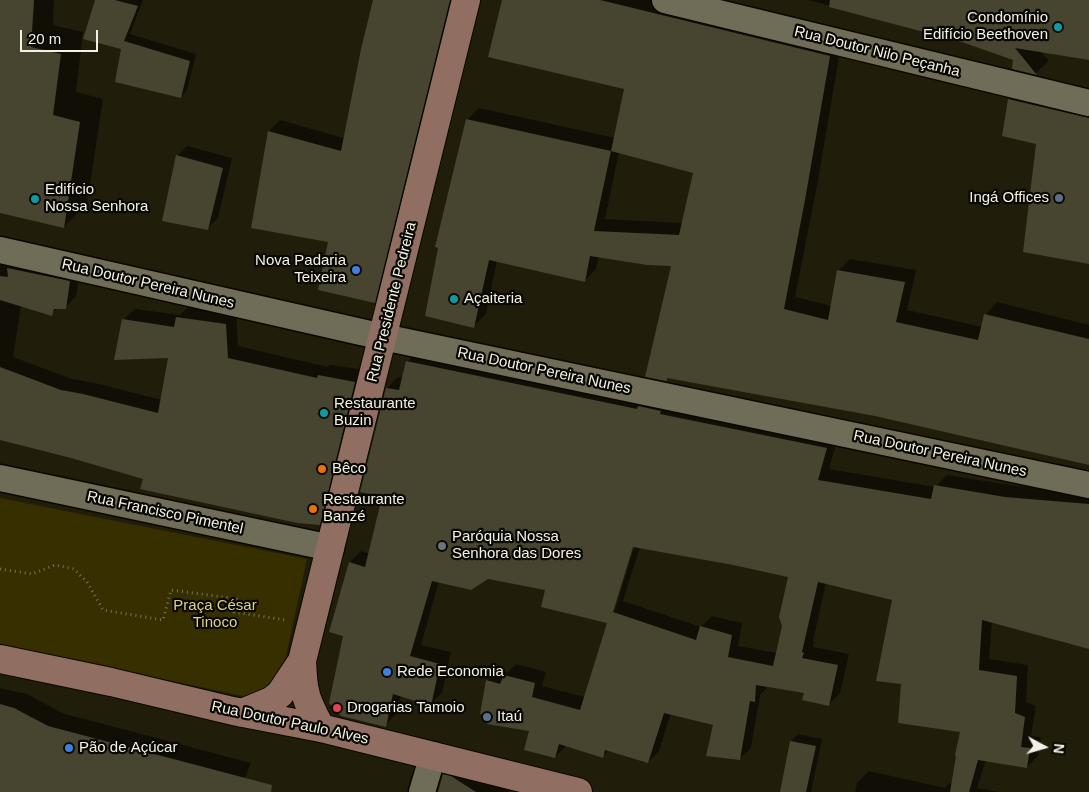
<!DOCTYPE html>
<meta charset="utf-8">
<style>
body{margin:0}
#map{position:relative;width:1089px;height:792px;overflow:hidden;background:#211d0b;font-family:Arial,sans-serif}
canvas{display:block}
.north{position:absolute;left:1019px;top:722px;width:50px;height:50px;-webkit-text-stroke:4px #090803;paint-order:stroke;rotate:96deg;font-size:14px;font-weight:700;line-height:20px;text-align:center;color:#f3f1e5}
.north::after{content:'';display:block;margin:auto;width:18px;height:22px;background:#f3f1e5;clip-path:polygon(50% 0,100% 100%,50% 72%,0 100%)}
.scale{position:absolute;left:20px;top:30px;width:78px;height:22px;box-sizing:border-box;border:2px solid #f3f1e5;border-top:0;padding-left:6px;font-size:15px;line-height:18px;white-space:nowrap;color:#f3f1e5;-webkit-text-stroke:4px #090803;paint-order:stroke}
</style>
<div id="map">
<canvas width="1089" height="792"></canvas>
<div class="north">N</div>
<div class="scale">20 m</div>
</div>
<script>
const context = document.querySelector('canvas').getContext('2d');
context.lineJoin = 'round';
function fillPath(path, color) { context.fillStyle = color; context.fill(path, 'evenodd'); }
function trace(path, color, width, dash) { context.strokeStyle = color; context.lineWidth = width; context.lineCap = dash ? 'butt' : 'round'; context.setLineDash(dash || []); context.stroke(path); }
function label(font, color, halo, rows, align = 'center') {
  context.font = font + ' Arial,sans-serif'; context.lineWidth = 4.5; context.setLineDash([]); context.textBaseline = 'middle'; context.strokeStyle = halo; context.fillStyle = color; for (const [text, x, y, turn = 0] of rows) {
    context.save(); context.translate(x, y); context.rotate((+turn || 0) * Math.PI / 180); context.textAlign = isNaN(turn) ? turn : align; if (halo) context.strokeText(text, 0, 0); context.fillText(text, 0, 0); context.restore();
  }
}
const green = new Path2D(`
 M0,498L307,559L283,670L269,691L243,696L0,645Z`);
const shadow = new Path2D(`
 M0,0H54L53,25L83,32L76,92L103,99L87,204L64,227L0,212Z
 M97,0H143L130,34L196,54L187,90L181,97L123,48Z
 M374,0H458L386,290L374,301L329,241L269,131L280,120L344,138Z
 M503,0H658L841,45L817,186L795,297L832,306L838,271L850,259L916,270L907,310L983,327L986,314L997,302L1089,325V464L875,415L669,377L666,380L673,264L599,256L596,269L584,281L497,260L486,314L474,326L467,120L479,108L615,138L626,88ZM619,152L695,172L683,223L605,219Z
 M808,0H1089V59L1040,51L1049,61L1036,73L1013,68L1014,59L962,41Z
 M1021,87L1089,104V262L1037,143L1009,99Z
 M187,146L232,158L218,218L208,228L177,156Z
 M0,252L81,270L76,296L65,308H58L51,314L21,305L13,357L72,379L95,383L162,400L170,357L123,320L135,309L180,315L188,307L236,313L238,346L328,367L330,365L366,370L330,513L319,524L145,478L71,456L0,439Z
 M419,351L838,437L829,469L935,487L947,475L1017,486L1089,492V647L992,622L989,659L1028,665L1026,702L1036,706L1031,736L1041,737L1038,756L1027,767L986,760L977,788L1000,792H855L857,783L869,771L945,788L949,783L953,784L962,731L902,683L893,600L826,583L813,641H814L813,647L849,654L840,693L829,704L805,692L766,686V689L760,695L751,748L739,759L715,725L671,713L659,751L648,762L609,750L603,756L567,745L555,757L531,730L490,714L487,681L498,670L508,672L516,664L546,672L542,686L585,697L609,622L547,589L488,578L439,581L421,645L451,652L442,693L430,704L401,695L396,714L385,725L344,635L350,562L361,551L370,554L383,496L387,388L398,377L403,378L407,362ZM633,541H636L615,610H612ZM640,547L733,564L790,576L783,626L777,653L738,646L742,623L712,616L701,627L623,601Z
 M0,688L27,694L62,713L251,763L239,792H0Z
 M798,734L822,739L811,792H781L791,741Z
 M457,762L464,764L510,792H439L444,775Z`);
const building = new Path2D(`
 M0,0H34L31,47L61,54L53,115L80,122L64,228L0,213Z
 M95,0H115L138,6L124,41L190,61L181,98L115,82L121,49L83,39Z
 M373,0H450L375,303L318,290L328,242L251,228L268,131L341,151L361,49Z
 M502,0H600L830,56L805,200L784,309L828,320L837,270L905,282L896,322L978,340L984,314L1089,339V465L875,416L667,378V381L645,377L671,266L647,265L590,256L585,282L489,260L474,328L425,316L438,248L435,247L466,119L611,151L624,89L488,57ZM611,151L693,173L679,235L594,231Z
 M830,0H1089V60L1015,48L1037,75L1012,69L1013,60L962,42L829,7Z
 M1008,99L1089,118V264L1023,252L1036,144L1002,136Z
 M176,155L223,168L208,230L162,221Z
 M7,268L70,281L66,309H54L52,316L0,300V276L8,277Z
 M176,317L226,324L228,358L317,378L318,375L355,382L320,525L297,523L140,489L143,479L71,458L0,440V367L61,390L83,394L158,413L168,358L114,360L122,319L174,327Z
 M406,361L637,409L638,406L661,411L660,414L827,448L818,480L931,499L934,485L1005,497L1089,504V649L982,620L979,670L1017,676L1015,713L1025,717L1021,747L1030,748L1027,768L978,760L969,792H950L956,756L955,755L960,732L898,723L901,684L876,681L892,600L818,582L802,652L804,653L802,658L838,665L829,706L802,700L804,693L756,685L755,702L750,701L740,760L706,756L713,725L664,713L648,763L605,750L603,758L559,744L555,758L524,750L529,731L487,724L488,715L480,714L486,680L500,684L504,675L535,683L532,697L580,710L607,623L541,607L545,590L488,579L471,590L432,581L410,656L440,664L431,706L393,694L386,727L341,716L329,703L343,636L329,632L349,562L365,567L382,497L360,492L386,388L399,390ZM633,547L733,565L788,577L779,617L782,626L773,666L728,657L732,635L700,626L696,640L613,612Z
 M0,704L14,708L48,726L272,785L271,792H0Z
 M790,741L816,746L806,792H780Z
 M443,774L451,776L476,792H438Z`);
const path = new Path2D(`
 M0,569L32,574L55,565L74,569L87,582L103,610L163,620L171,590L238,599L234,612L285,620`);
const street = new Path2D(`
 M665,0L1089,103
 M0,250L383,337L1089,485
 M0,478L331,548
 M422,792L433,755`);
const secondary = new Path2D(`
 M0,659L111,682L233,711L321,728L578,792
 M242,713L271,701L280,694L302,661
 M321,728C317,721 313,713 310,706C303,692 303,676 302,661L466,0`);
const markers = [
 [1058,27,5,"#0f9aa8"],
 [1059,198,5,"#5c6f8a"],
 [35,199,5,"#0f9aa8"],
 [356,270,5,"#3f7fe0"],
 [454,299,5,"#0f9aa8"],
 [324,413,5,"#0f9aa8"],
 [322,469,5,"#e8710a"],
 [313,509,5,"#e8710a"],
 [442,546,5,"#6b7280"],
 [387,672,5,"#3f7fe0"],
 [337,708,5,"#e0444e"],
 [487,717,5,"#5c6f8a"],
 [69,748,5,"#3f7fe0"]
];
const poiNames = [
 ["Condomínio",1048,18,"right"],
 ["Edifício Beethoven",1048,35,"right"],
 ["Edifício",45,190],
 ["Nossa Senhora",45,207],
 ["Ingá Offices",1049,198,"right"],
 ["Nova Padaria",346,261,"right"],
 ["Teixeira",346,278,"right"],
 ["Açaiteria",464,299],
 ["Restaurante",334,404],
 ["Buzin",334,421],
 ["Bêco",332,469],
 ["Restaurante",323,500],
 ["Banzé",323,517],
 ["Paróquia Nossa",452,537],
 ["Senhora das Dores",452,554],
 ["Rede Economia",397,672],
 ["Drogarias Tamoio",347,708],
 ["Itaú",497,717],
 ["Pão de Açúcar",79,748]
];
const streetNames = [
 ["Rua Doutor Nilo Peçanha",877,52,14],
 ["Rua Doutor Pereira Nunes",148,284,13],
 ["Rua Presidente Pedreira",392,302,-76],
 ["Rua Doutor Pereira Nunes",544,371,12],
 ["Rua Doutor Pereira Nunes",940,454,12],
 ["Rua Francisco Pimentel",165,513,12],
 ["Rua Doutor Paulo Alves",290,723,12]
];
const parkNames = [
 ["Praça César",215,606],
 ["Tinoco",215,623]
];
fillPath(green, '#372f00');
fillPath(shadow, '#0007');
fillPath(building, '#474430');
trace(street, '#0b0700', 29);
trace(secondary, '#0b0700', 30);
trace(path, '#757262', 3, [1, 4]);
trace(street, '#6f6c57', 26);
trace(secondary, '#906e62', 28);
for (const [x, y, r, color] of markers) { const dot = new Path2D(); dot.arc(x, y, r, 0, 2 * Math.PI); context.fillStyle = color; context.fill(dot); trace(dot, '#090803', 2); }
label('15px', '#f3f1e5', '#090803', poiNames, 'left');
label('15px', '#f3f1e5', '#090803', streetNames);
label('15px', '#ded186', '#090803', parkNames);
</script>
